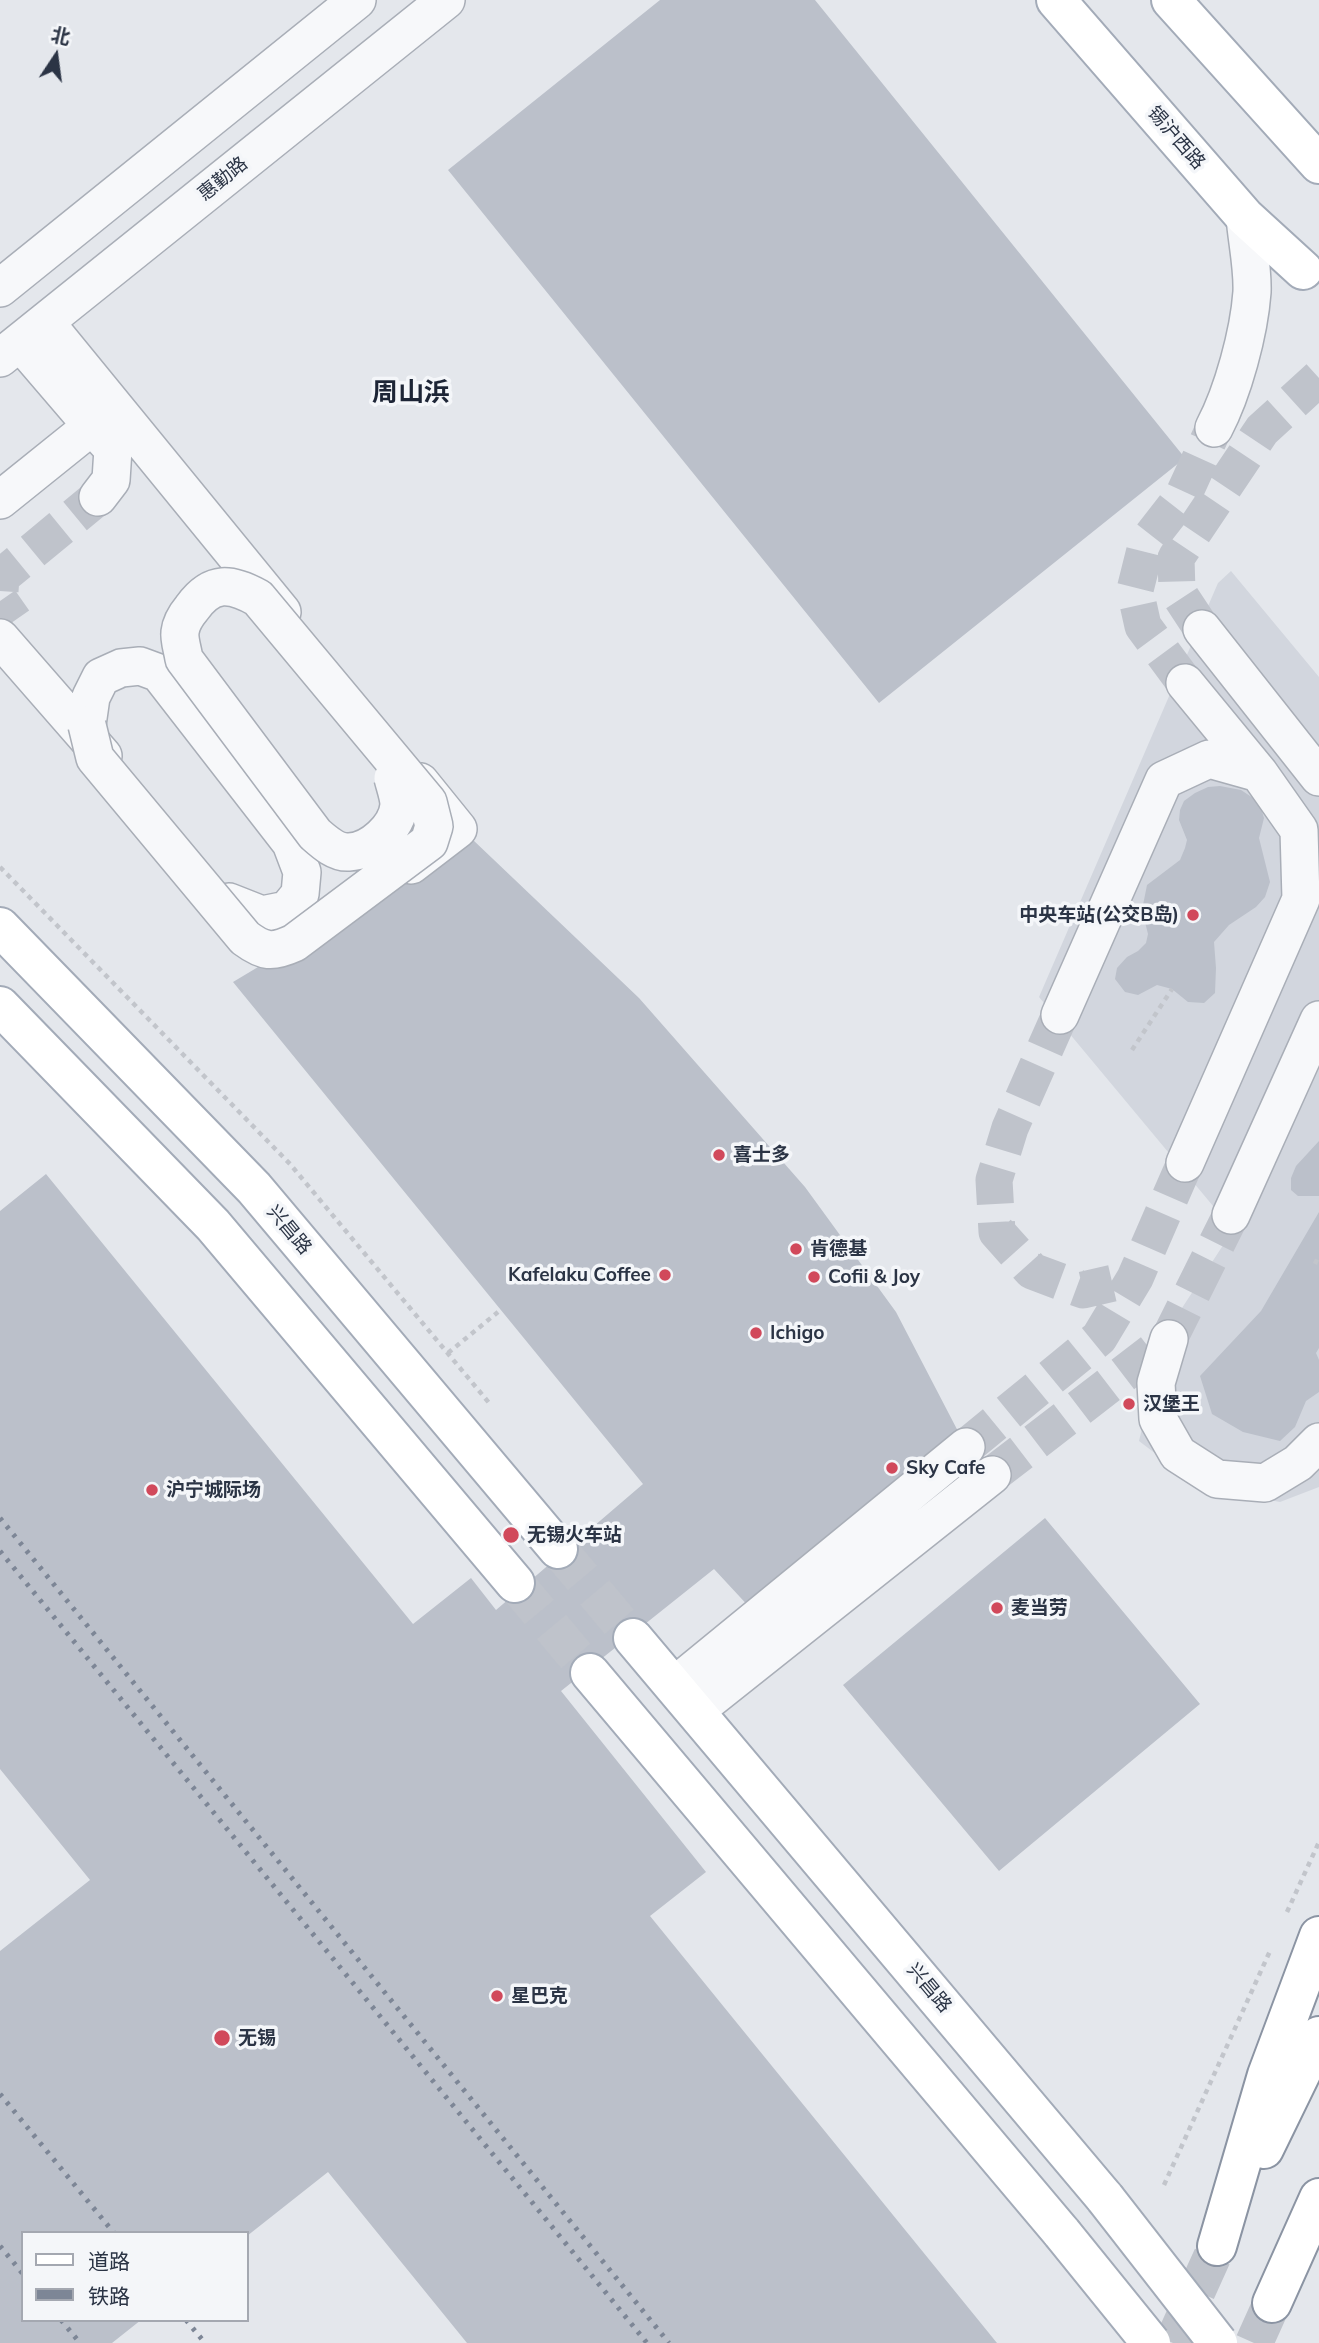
<!DOCTYPE html>
<meta charset="utf-8">
<style>
body{margin:0}
#map{position:relative;width:1319px;height:2343px;overflow:hidden;background:#e4e7ec;font-family:Mulish,"Noto Sans SC",sans-serif}
canvas{display:block}
.legend{position:absolute;left:21px;top:2231px;width:228px;height:91px;box-sizing:border-box;background:#f4f6f9;border:2px solid #a4a8b1;margin:0;padding:9px 12px;list-style:none;font-size:21px;color:#2b3445}
.legend li{display:flex;align-items:center;gap:14px;height:35px}
.legend b{width:35px;border:2px solid #a4a8b1}
.north{position:absolute;left:21px;top:21px;width:70px;height:70px;-webkit-text-stroke:5px #f4f6f9;paint-order:stroke;rotate:13deg;font-size:19px;font-weight:700;line-height:28px;text-align:center;color:#2b3445}
.north::after{content:'';display:block;margin:auto;width:24px;height:32px;background:#2b3445;clip-path:polygon(50% 0,100% 100%,50% 72%,0 100%)}
</style>
<div id="map">
<canvas width="1319" height="2343"></canvas>
<ul class="legend">
<li><b style="height:9px;background:#fff"></b>道路</li>
<li><b style="height:9px;background:#7d8696"></b>铁路</li>
</ul>
<div class="north">北</div>
</div>
<script>
const context = document.querySelector('canvas').getContext('2d');
context.lineJoin = 'round';
function fillPath(path, color) { context.fillStyle = color; context.fill(path, 'evenodd'); }
function trace(path, color, width, dash) { context.strokeStyle = color; context.lineWidth = width; context.lineCap = dash ? 'butt' : 'round'; context.setLineDash(dash || []); context.stroke(path); }
function label(font, color, halo, rows, align = 'center') {
  context.font = font + ' Mulish,"Noto Sans SC",sans-serif'; context.lineWidth = 7; context.setLineDash([]); context.textBaseline = 'middle'; context.strokeStyle = halo; context.fillStyle = color; for (const [text, x, y, turn = 0] of rows) {
    context.save(); context.translate(x, y); context.rotate((+turn || 0) * Math.PI / 180); context.textAlign = isNaN(turn) ? turn : align; if (halo) context.strokeText(text, 0, 0); context.fillText(text, 0, 0); context.restore();
  }
}
const built = new Path2D(`
 M1231,571L1319,677V1487L1280,1502L1199,1487L1139,1441L1165,1334L1233,1230L1039,997L1218,583Z`);
const building = new Path2D(`
 M660,0H815L1185,458L879,703L448,170Z
 M1220,786L1241,790L1259,802L1264,818L1259,838L1270,882L1265,897L1256,907L1229,925L1214,942L1216,968L1215,993L1204,1003L1188,1002L1172,989L1157,985L1138,995L1125,992L1115,979L1117,968L1127,957L1138,951L1146,943L1148,934L1142,910L1147,885L1180,860L1185,848L1187,840L1179,820L1180,810L1184,801L1195,793L1208,787Z
 M472,839L639,998L805,1187L896,1312L961,1437L752,1610L714,1569L561,1691L706,1872L650,1916L997,2343H467L328,2172L247,2236V2233H23V2320H141L112,2343H0V1951L90,1880L0,1769V1211L46,1174L413,1624L471,1578L496,1610L643,1484L233,982Z
 M1319,1141V1196H1298L1291,1190V1178L1296,1166Z
 M1319,1212V1348L1316,1353L1319,1360V1392L1306,1401L1295,1427L1280,1441L1243,1432L1212,1414L1200,1376L1261,1311Z
 M1045,1518L1200,1704L999,1871L843,1685Z`);
const minorTunnel = new Path2D(`
 M0,591L1,577L98,497
 M0,601L14,621
 M1202,629L1177,591L1176,558L1262,430L1319,378
 M1185,683L1143,626L1135,590L1147,542L1183,496L1214,428
 M1060,1015L1010,1128L994,1180L997,1232L1032,1271L1083,1290L1135,1278
 M966,1447L1099,1338L1135,1278L1185,1163
 M992,1475L1169,1339L1231,1215`);
const majorTunnel = new Path2D(`
 M558,1549L633,1638
 M515,1583L590,1673
 M1173,2343L1217,2246
 M1254,2343L1272,2303`);
const path = new Path2D(`
 M0,867L290,1164L490,1404
 M1132,1050L1172,989
 M1315,1264L1319,1255
 M448,1353L498,1312
 M1287,1912L1319,1842
 M1164,2185L1270,1951`);
const minor = new Path2D(`
 M0,288L357,0
 M45,322L282,612
 M0,358L446,0
 M92,426L113,449L111,480L98,497
 M1214,428C1233,392 1249,333 1252,292C1253,268 1247,241 1245,217
 M0,500L92,426L20,342
 M1202,629L1319,777
 M0,638L103,756
 M87,725L91,697L101,677L121,668L140,666L159,673L291,843L302,872L300,894L287,910L262,915L229,902
 M411,865L458,829L420,782
 M1060,1015L1164,780L1209,759L1259,773
 M1185,1163L1301,899L1299,830L1259,773L1185,683
 M1231,1215L1319,1020
 M1169,1339L1156,1383L1158,1419L1178,1454L1217,1479L1265,1483L1298,1463L1319,1442
 M674,1686L966,1447
 M695,1711L992,1475`);
const major = new Path2D(`
 M1056,0L1245,217L1303,270
 M1171,0L1319,164
 M0,927L254,1188L558,1549
 M0,1006L213,1225L515,1583
 M633,1638L1105,2198
 M590,1673L1062,2233`);
const highway = new Path2D(`
 M1264,2149L1319,2036
 M1217,2246L1267,2075L1319,1936
 M1272,2303L1319,2198`);
const rail = new Path2D(`
 M0,1518L669,2343
 M0,1551L647,2343
 M0,2094L114,2233
 M0,2246L23,2274
 M61,2320L80,2343
 M186,2320L205,2343`);
const minorBridge = new Path2D(`
 M87,725L95,758L245,938C264,952 272,953 294,943L429,842L434,826L428,802L258,598C231,583 212,580 192,608C187,614 181,623 180,632C179,640 183,651 184,659L315,834C324,842 336,853 349,852C371,851 397,828 399,805C399,797 395,786 393,778`);
const majorBridge = new Path2D(`
 M1105,2198L1218,2343
 M1062,2233L1151,2343`);
const markers = [
 [1193,915,7,"#d1495b"],
 [719,1155,7,"#d1495b"],
 [796,1249,7,"#d1495b"],
 [665,1275,7,"#d1495b"],
 [814,1277,7,"#d1495b"],
 [756,1333,7,"#d1495b"],
 [1129,1404,7,"#d1495b"],
 [892,1468,7,"#d1495b"],
 [152,1490,7,"#d1495b"],
 [511,1535,9,"#d1495b"],
 [997,1608,7,"#d1495b"],
 [497,1996,7,"#d1495b"],
 [222,2038,9,"#d1495b"]
];
const streetNames = [
 ["锡沪西路",1176,138,49],
 ["惠勤路",223,179,-39],
 ["兴昌路",289,1230,50],
 ["兴昌路",929,1988,50]
];
const poiNames = [
 ["中央车站(公交B岛)",1179,915,"right"],
 ["喜士多",733,1155],
 ["肯德基",810,1249],
 ["Kafelaku Coffee",651,1275,"right"],
 ["Cofii & Joy",828,1277],
 ["Ichigo",770,1333],
 ["汉堡王",1143,1404],
 ["Sky Cafe",906,1468],
 ["沪宁城际场",166,1490],
 ["无锡火车站",527,1535],
 ["麦当劳",1011,1608],
 ["星巴克",511,1996],
 ["无锡",238,2038]
];
const districtNames = [
 ["周山浜",411,393]
];
fillPath(built, '#d2d6de');
fillPath(building, '#bbc0ca');
trace(minorTunnel, '#bfc3cb', 37, [37, 18]);
trace(majorTunnel, '#bfc3cb', 38, [38, 19]);
trace(minor, '#a9aeb7', 40);
trace(major, '#a3abb8', 42);
trace(highway, '#8b94a3', 42);
trace(path, '#c2c5cb', 4.5, [5, 5]);
trace(minor, '#f7f8fa', 37);
trace(major, '#fff', 38);
trace(highway, '#fff', 38);
trace(rail, '#7d8696', 5, [3.5, 7]);
trace(minorBridge, '#a9aeb7', 40, []);
trace(majorBridge, '#a3abb8', 42, []);
trace(minorBridge, '#f7f8fa', 37);
trace(majorBridge, '#fff', 38);
for (const [x, y, r, color] of markers) { const dot = new Path2D(); dot.arc(x, y, r, 0, 2 * Math.PI); context.fillStyle = color; context.fill(dot); trace(dot, '#f4f6f9', 2.5); }
label('19px', '#2b3445', '#f4f6f9', streetNames);
label('bold 19px', '#2b3445', '#f4f6f9', poiNames, 'left');
label('bold 26px', '#1d2536', '#f4f6f9', districtNames);
</script>
